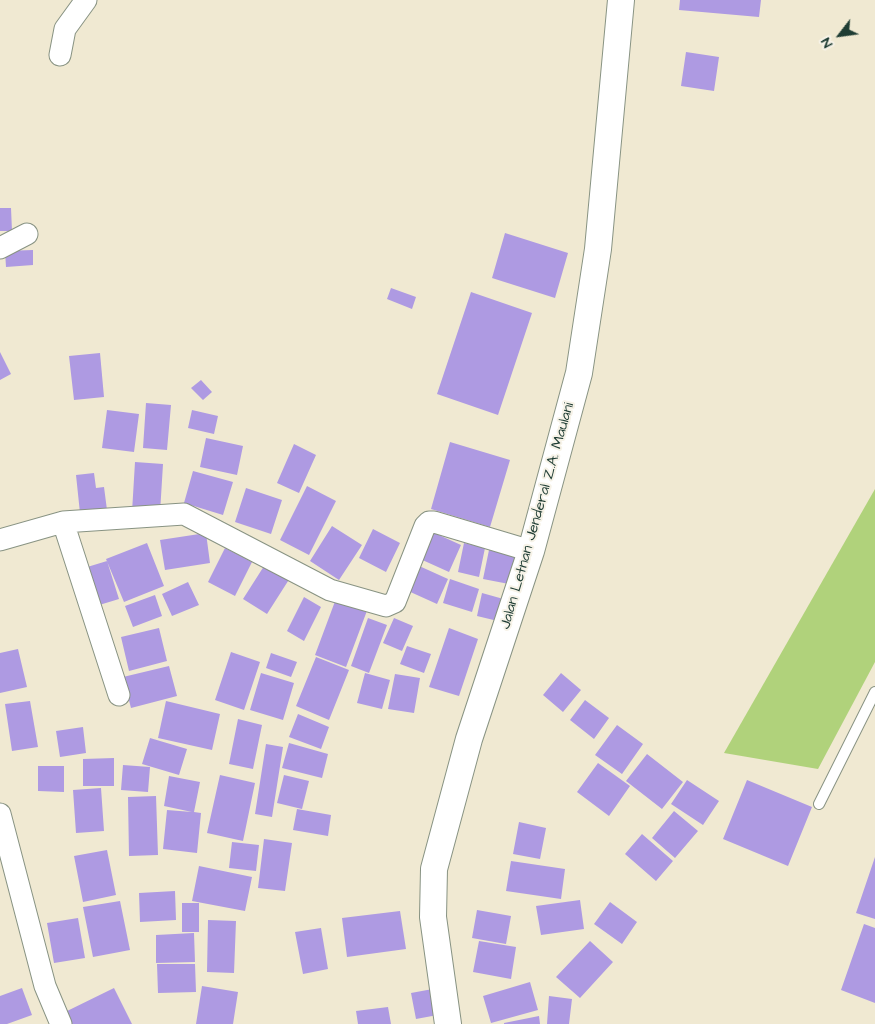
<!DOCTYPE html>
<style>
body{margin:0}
#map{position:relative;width:875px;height:1024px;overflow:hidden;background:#f0e9d2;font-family:"Architects Daughter",sans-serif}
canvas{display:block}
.north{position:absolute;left:815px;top:10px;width:50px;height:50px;-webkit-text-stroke:4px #f7f3e8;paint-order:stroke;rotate:240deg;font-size:14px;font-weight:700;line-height:20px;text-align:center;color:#1f3d34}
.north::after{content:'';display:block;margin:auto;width:18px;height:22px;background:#1f3d34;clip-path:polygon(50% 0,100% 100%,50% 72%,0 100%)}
</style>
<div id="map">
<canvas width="875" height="1024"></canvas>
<div class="north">N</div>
</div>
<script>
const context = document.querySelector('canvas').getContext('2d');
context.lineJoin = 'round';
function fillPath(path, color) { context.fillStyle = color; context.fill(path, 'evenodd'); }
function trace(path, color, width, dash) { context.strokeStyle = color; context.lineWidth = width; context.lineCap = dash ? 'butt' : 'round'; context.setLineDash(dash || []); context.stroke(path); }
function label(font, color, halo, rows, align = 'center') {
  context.font = font + ' "Architects Daughter",sans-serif'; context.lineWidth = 4; context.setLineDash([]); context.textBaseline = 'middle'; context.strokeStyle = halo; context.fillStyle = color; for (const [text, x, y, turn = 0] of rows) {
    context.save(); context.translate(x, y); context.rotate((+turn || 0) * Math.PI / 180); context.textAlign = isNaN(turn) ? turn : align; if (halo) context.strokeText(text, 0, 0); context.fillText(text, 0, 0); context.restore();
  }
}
const green = new Path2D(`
 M875,489V662L818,769L724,753Z`);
const building = new Path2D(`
 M680,0H761L759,17L679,10Z
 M686,52L719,57L714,91L681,86Z
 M0,208H11L12,231H0Z
 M505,233L568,253L555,298L492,278Z
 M33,250V265L6,267L5,251Z
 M391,288L416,297L412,309L387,299Z
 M471,292L532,313L498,415L437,394Z
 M0,352L11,374L0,380Z
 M100,353L104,397L74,400L69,356Z
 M201,380L212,392L203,400L191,388Z
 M146,403L171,405L167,450L143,448Z
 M107,410L139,414L134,452L102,448Z
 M192,410L218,416L214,434L188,428Z
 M206,438L243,446L237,475L200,467Z
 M450,442L510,460L490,527L431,509Z
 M294,444L316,455L299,493L277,483Z
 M135,462L163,464L160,513L132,512Z
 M193,471L233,482L223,515L184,503Z
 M94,473L96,488L104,487L107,510L80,513L76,475Z
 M307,486L336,501L309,555L280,540Z
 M246,488L282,500L271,534L235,522Z
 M332,526L362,545L339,580L310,561Z
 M373,529L400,543L386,572L359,558Z
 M430,531L461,545L449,572L418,558Z
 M206,533L210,563L165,570L160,540Z
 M147,543L164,586L124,602L106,559Z
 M464,543L485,548L479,577L458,572Z
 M225,548L252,562L235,596L208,582Z
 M489,550L515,556L509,584L483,579Z
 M107,561L119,599L96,606L84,568Z
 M266,563L290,578L267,614L243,599Z
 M417,565L448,579L437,604L406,590Z
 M450,579L479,589L472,612L443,603Z
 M188,582L199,605L172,616L162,594Z
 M482,593L507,600L502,622L477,616Z
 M155,595L162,616L133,627L125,606Z
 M337,596L368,608L346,667L315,655Z
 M304,597L321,607L304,641L287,631Z
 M368,618L387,625L369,673L351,666Z
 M394,618L413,626L402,651L383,643Z
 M159,628L167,661L129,671L121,637Z
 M449,628L478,639L459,696L429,687Z
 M407,646L431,654L424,673L400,664Z
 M18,649L27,687L0,693V653Z
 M231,652L260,662L244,710L215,700Z
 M271,653L297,662L291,677L266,668Z
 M316,657L349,670L329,720L296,706Z
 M169,666L177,696L131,708L123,677Z
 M261,673L294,683L283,720L250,710Z
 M365,673L390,680L382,709L357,703Z
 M561,673L581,690L563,712L543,695Z
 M395,674L420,678L414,713L388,709Z
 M585,700L609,718L594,739L570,720Z
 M30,701L38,747L12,751L5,704Z
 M166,701L220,714L212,750L158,738Z
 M298,714L329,727L321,749L289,737Z
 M238,719L262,725L253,769L229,764Z
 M617,725L643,744L622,774L595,755Z
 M83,727L86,753L60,757L56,731Z
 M150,738L187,749L179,775L142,764Z
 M289,743L328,754L322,778L282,768Z
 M266,744L283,747L272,817L255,814Z
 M647,754L683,782L662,809L626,781Z
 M114,758V786H83V759Z
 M598,763L630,786L609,816L577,792Z
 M123,765L150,767L148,792L121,790Z
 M38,766H64V792L38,791Z
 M220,775L255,783L243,841L207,833Z
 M284,775L309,781L302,809L277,803Z
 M169,776L200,782L194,812L201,813L197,853L163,849L167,810L192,812L164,806Z
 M687,780L719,801L703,825L671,804Z
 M747,780L812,807L788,866L723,839Z
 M101,788L104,831L76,833L73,790Z
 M156,796L158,855L129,856L128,797Z
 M297,809L331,815L328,836L293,830Z
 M674,811L698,831L675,858L652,838Z
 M519,822L546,828L540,859L513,854Z
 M642,834L673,861L656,881L625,854Z
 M264,839L292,843L285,891L258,888Z
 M232,842L259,845L256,871L229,868Z
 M107,850L116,895L83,902L74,856Z
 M875,857V919L856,913Z
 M511,861L565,869L561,899L506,891Z
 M199,866L252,877L245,911L192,901Z
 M175,891L176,920L140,922L139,893Z
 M580,900L584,929L541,935L536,906Z
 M120,901L130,950L93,957L83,907Z
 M610,902L637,922L622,944L594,924Z
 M182,903H199V932H182Z
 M477,910L511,916L506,944L472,938Z
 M400,911L406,949L347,957L342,918Z
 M78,918L85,958L54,963L47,923Z
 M208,920L236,921L234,973L207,972Z
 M864,924L875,928V1003L841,990Z
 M321,928L328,969L303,974L295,932Z
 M194,933L195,962L156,963V935Z
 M479,941L516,947L511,979L473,972Z
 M590,941L613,962L580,998L556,977Z
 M157,964H195L196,992L158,993Z
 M530,982L538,1010L491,1023L483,996Z
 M202,986L238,992L233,1024H196Z
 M22,988L32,1015L7,1024H0V996Z
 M114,988L132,1024H66L61,1014Z
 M438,988L443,1014L416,1019L411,993Z
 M549,996L572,999L569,1024H547Z
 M388,1007L391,1024H358L356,1011Z
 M539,1016L540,1024H504V1023Z`);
const service = new Path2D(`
 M819,804L875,692`);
const minor = new Path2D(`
 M60,55L65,29L86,0
 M0,248L27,234
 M63,522L119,695
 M0,540L63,522L184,514L330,590L386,606L395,602L425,526L429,522H434L531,551
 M0,814L45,986L61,1024`);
const tertiary = new Path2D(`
 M448,1024L433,917L434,869L469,739L531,551L579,373L598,249L621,0`);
const streetNames = [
 ["Jalan Letnan Jenderal Z.A. Maulani",538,516,-74]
];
fillPath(green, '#b0d27b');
fillPath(building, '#ae9ae2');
trace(service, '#889383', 12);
trace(minor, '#889383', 23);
trace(tertiary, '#889383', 28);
trace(service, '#fff', 10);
trace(minor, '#fff', 21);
trace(tertiary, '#fff', 26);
label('15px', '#1f3d34', '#f7f3e8', streetNames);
</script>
